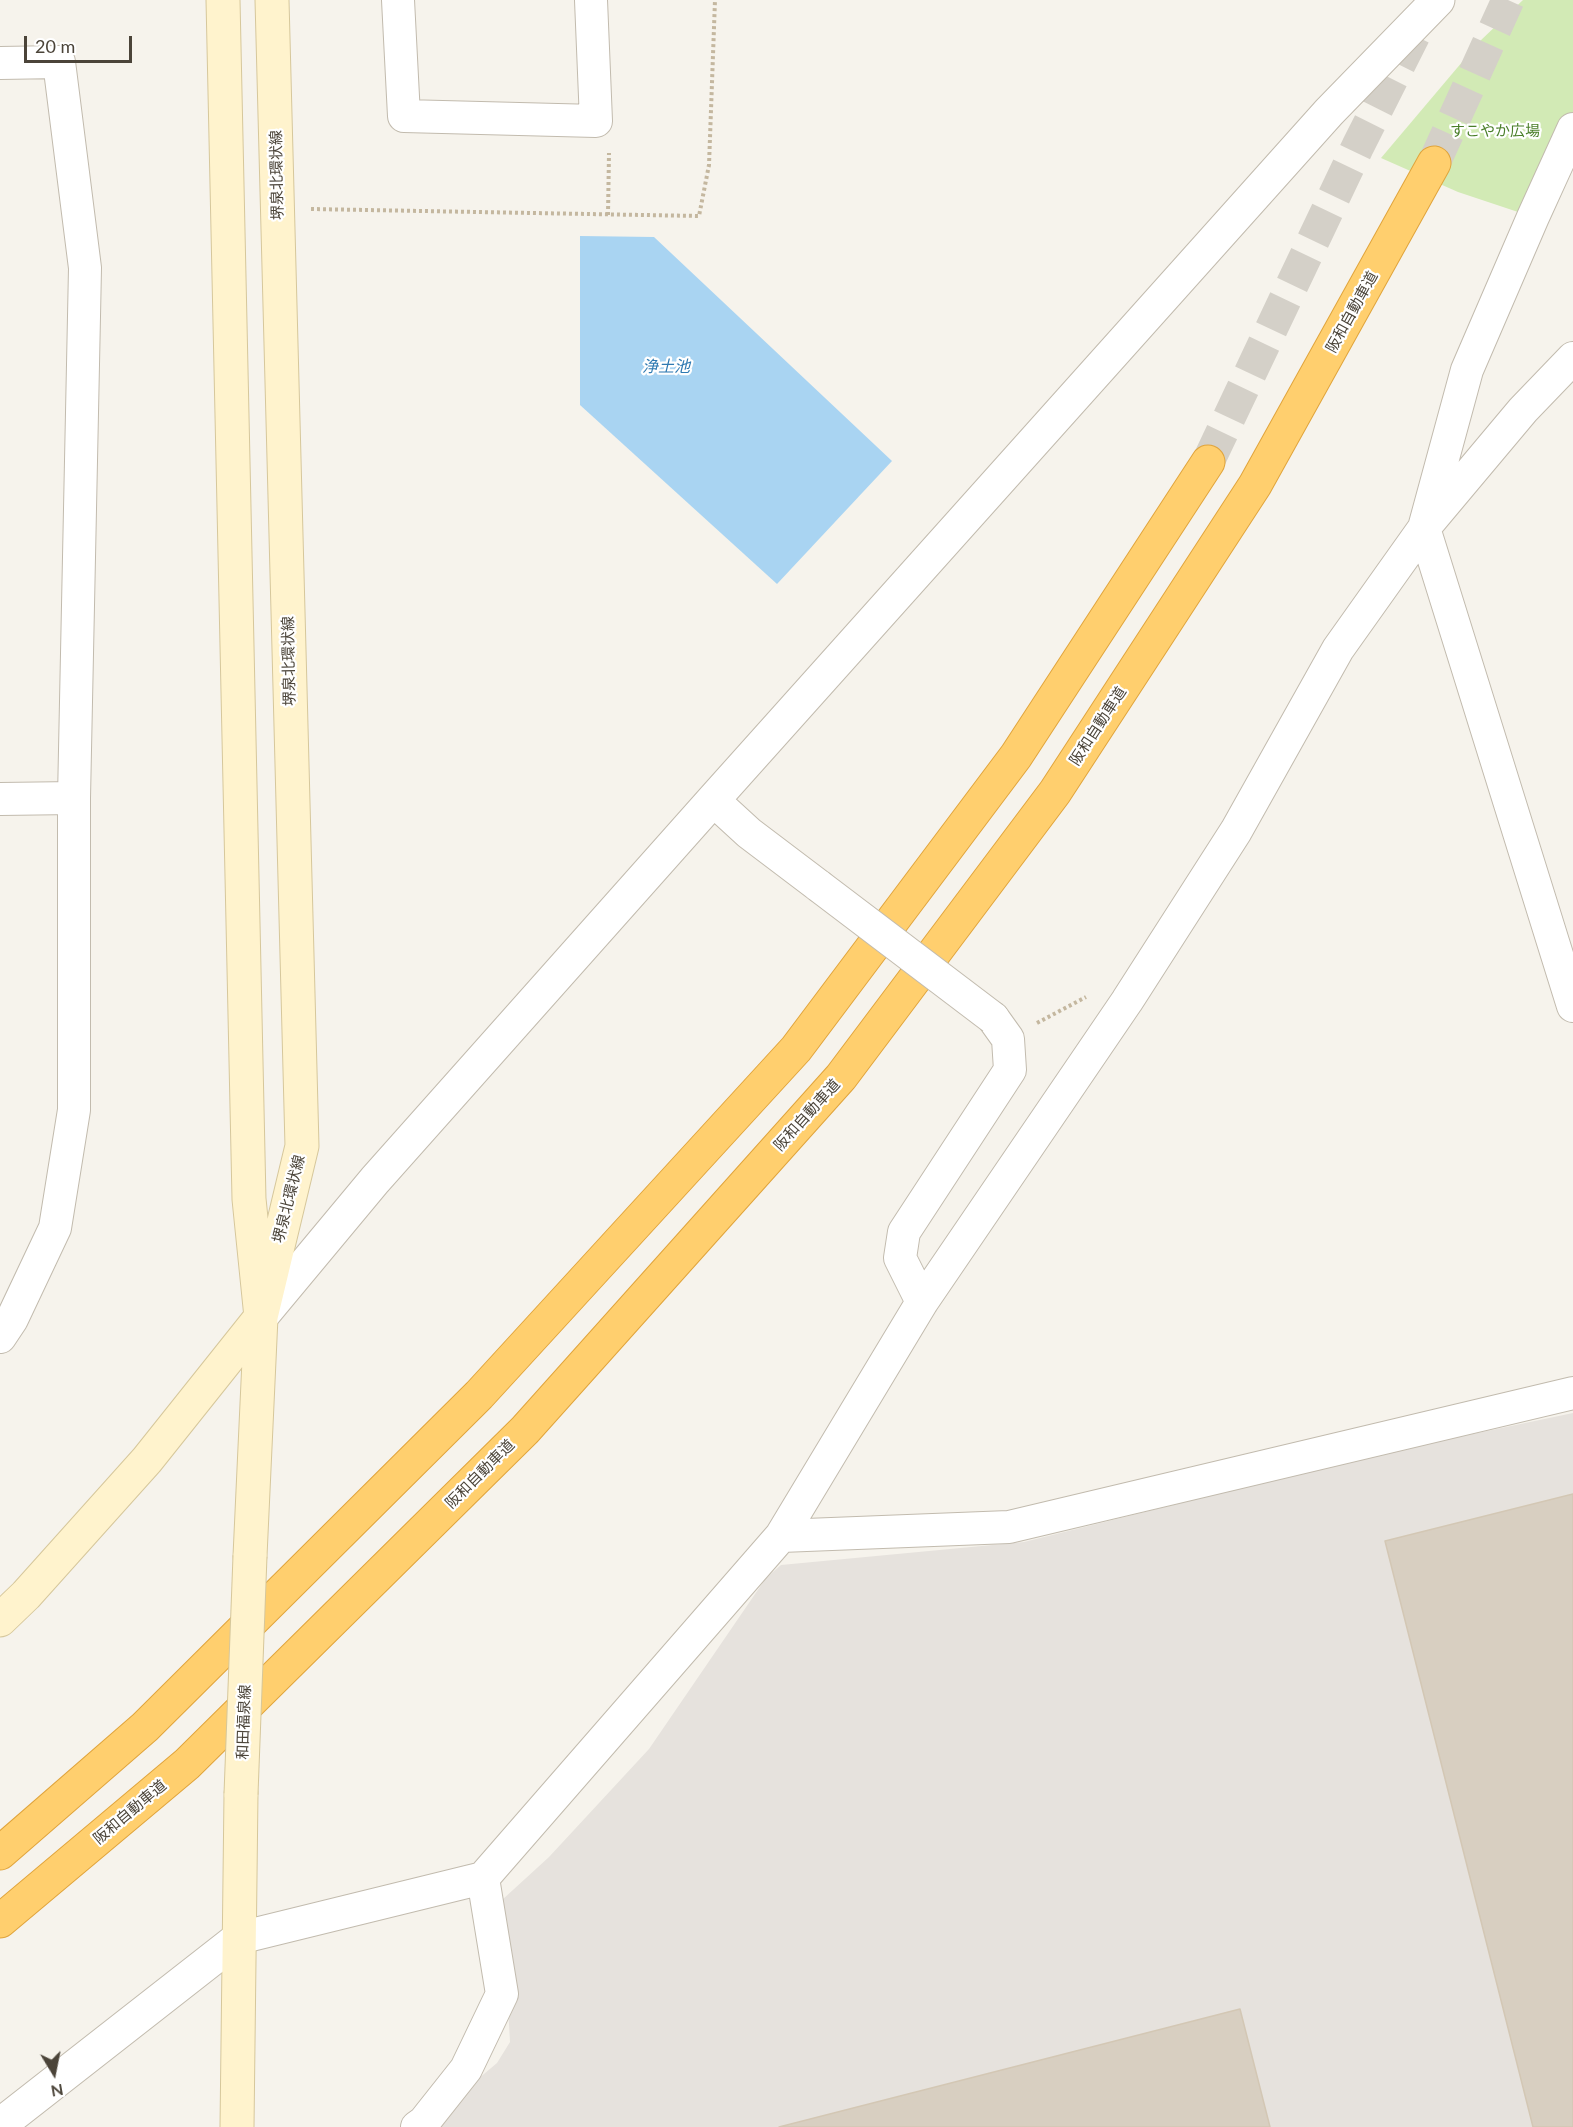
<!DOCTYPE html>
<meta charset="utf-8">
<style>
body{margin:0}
#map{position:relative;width:1573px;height:2127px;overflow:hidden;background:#f6f3ec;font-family:Lato,sans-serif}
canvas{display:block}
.north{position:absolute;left:24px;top:2043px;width:60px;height:60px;-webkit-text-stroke:4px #fff;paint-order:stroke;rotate:170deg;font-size:16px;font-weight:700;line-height:24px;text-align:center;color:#4b4439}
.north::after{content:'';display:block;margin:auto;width:21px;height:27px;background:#4b4439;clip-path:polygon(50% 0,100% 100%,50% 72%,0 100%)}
.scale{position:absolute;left:24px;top:36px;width:108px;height:27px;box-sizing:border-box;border:3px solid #4b4439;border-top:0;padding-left:8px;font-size:18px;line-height:21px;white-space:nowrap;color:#4b4439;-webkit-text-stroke:4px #fff;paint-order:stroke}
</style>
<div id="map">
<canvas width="1573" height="2127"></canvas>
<div class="north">N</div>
<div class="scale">20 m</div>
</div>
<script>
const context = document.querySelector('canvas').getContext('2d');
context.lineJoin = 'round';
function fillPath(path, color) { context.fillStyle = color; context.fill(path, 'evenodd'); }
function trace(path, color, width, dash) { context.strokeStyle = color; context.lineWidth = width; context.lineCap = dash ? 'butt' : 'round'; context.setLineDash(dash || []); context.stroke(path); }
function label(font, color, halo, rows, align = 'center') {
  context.font = font + ' Lato,"Noto Sans JP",sans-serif'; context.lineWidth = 4.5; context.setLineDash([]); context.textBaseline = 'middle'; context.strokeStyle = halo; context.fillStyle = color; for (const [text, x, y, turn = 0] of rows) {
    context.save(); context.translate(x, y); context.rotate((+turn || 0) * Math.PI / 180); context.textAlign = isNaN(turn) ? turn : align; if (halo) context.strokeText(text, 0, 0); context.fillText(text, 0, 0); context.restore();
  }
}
const industrial = new Path2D(`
 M1573,1413V2127H421L497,2063L510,2042L502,1900L549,1857L649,1749L766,1578L781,1565L1024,1542L1382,1453Z`);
const green = new Path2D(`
 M1523,0H1573V129L1533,217L1458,192L1381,158L1479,42Z`);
const water = new Path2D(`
 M580,236L654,237L892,461L777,584L580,405Z`);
const building = new Path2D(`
 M1573,1494V2127H1533L1385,1541Z
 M1240,2009L1270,2127H779Z`);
const motorwayTunnel = new Path2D(`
 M1434,163L1508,0
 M1208,462L1358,146L1420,23`);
const path = new Path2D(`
 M311,209L699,216L709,165L715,0
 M608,215L609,153
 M1037,1023L1086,997`);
const minor = new Path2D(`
 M398,0L404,116L596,121L591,0
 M0,63L59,62L85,268L74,798V1110L55,1228L12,1319L0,1337
 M1573,129L1533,217L1467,370L1424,528L1573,1006
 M0,799L74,798
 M713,800L749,833L819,886
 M922,1302L900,1258L904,1232L1010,1070L1008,1039L993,1018
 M781,1536L1009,1527L1573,1393
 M239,1938L483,1878L781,1536L922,1302L1127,1001L1236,831L1338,649L1424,528L1523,410L1573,358
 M417,2127L424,2122L466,2069L502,1994L483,1878`);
const tertiary = new Path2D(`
 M261,1317L375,1180L713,800L1329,112L1438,0
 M0,2125L239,1938`);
const secondary = new Path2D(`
 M223,0L249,1199L261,1317L250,1556
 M0,1620L26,1595L147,1460L261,1317L302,1146L272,0
 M237,2127L241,1794`);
const motorway = new Path2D(`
 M0,1853L145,1727L479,1395L796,1049L1016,756L1208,462
 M0,1921L187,1764L525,1430L841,1077L1055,792L1255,485L1434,163`);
const minorBridge = new Path2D(`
 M819,886L993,1018`);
const secondaryBridge = new Path2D(`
 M241,1794L250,1556`);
const parkNames = [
 ["すこやか広場",1495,131]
];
const streetNames = [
 ["堺泉北環状線",277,175,-91],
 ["阪和自動車道",1352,312,-61],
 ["堺泉北環状線",289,661,-91],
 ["阪和自動車道",1098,726,-57],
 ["阪和自動車道",807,1115,-48],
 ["堺泉北環状線",289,1199,-76],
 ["阪和自動車道",480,1474,-45],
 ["和田福泉線",244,1722,-88],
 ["阪和自動車道",130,1812,-40]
];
const waterNames = [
 ["浄土池",666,367]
];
fillPath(industrial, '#e6e2dd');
fillPath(green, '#d2eab5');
fillPath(water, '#a9d4f2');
fillPath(building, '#d8cfc1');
trace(building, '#d3c7b4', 1.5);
trace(motorwayTunnel, '#d4d0c8', 33, [33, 16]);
trace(minor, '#c2bbae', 34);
trace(tertiary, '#c2bbae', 35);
trace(secondary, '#d6c79b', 35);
trace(motorway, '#e0a43c', 35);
trace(path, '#c4b79f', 4, [3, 3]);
trace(minor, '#fff', 32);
trace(tertiary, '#fff', 33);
trace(secondary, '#fff3cd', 33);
trace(motorway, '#ffcf6e', 33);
trace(minorBridge, '#c2bbae', 34, []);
trace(secondaryBridge, '#d6c79b', 35, []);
trace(minorBridge, '#fff', 32);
trace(secondaryBridge, '#fff3cd', 33);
label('15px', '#4a7f2a', '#fff', parkNames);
label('15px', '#4b4439', '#fff', streetNames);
label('italic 16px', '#2e7ab2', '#fff', waterNames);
</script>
